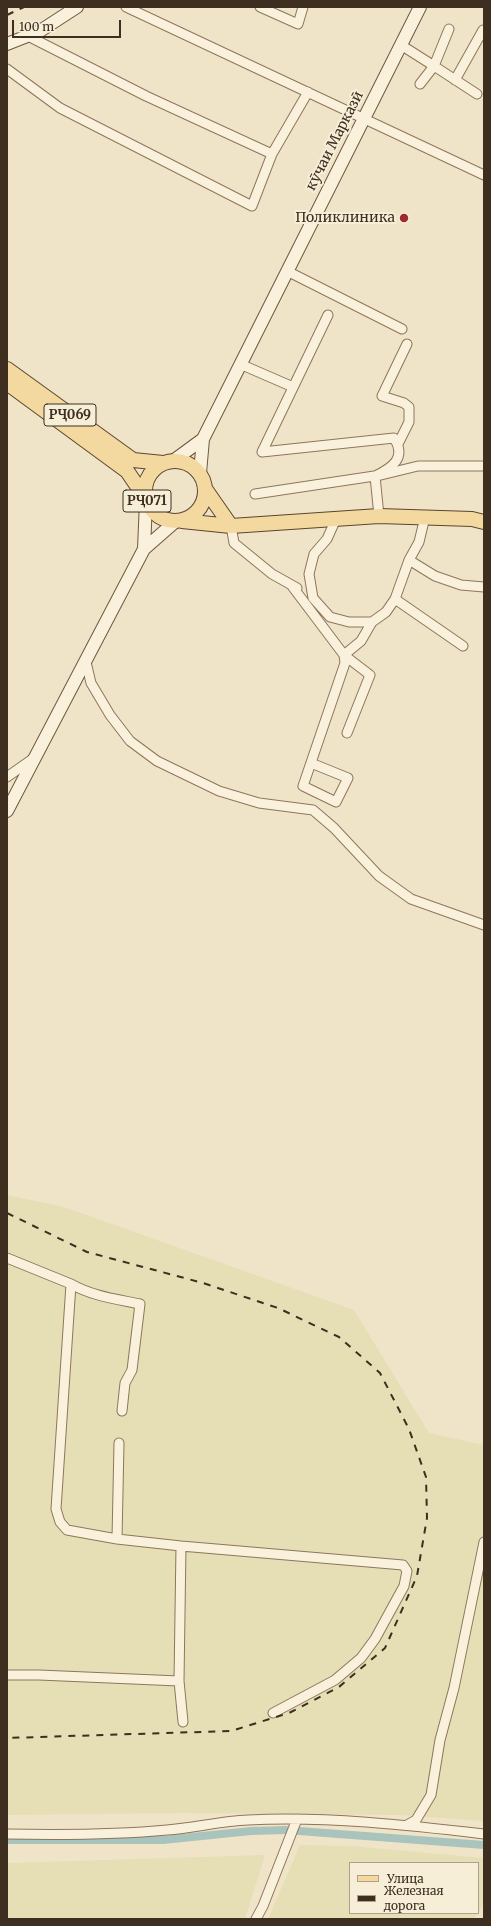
<!DOCTYPE html>
<meta charset="utf-8">
<style>
body{margin:0}
#map{position:relative;width:491px;height:1926px;overflow:hidden;background:#f0e4c8;font-family:Merriweather,serif}
canvas{display:block}
.frame{position:absolute;inset:0;border:8px solid #3d2e20;pointer-events:none}
.legend{position:absolute;left:349px;top:1862px;width:130px;height:52px;box-sizing:border-box;background:#f7eed8;border:1px solid #ada18e;margin:0;padding:5px 7px;list-style:none;font-size:12px;color:#3d2e20}
.legend li{display:flex;align-items:center;gap:8px;height:20px}
.legend b{width:20px;border:1px solid #ada18e}
.scale{position:absolute;left:12px;top:20px;width:109px;height:18px;box-sizing:border-box;border:2px solid #3d2e20;border-top:0;padding-left:5px;font-size:12px;line-height:14px;white-space:nowrap;color:#3d2e20;-webkit-text-stroke:3px #f7eed8;paint-order:stroke}
</style>
<div id="map">
<canvas width="491" height="1926"></canvas>
<div class="frame"></div>
<ul class="legend">
<li><b style="height:5px;background:#f3d9a0"></b>Улица</li>
<li><b style="height:5px;background:#3d2e20"></b>Железная дорога</li>
</ul>
<div class="scale">100 m</div>
</div>
<script>
const context = document.querySelector('canvas').getContext('2d');
context.lineJoin = 'round';
function fillPath(path, color) { context.fillStyle = color; context.fill(path, 'evenodd'); }
function trace(path, color, width, dash) { context.strokeStyle = color; context.lineWidth = width; context.lineCap = dash ? 'butt' : 'round'; context.setLineDash(dash || []); context.stroke(path); }
function label(font, color, halo, rows, align = 'center') {
  context.font = font + ' Merriweather,serif'; context.lineWidth = 4; context.setLineDash([]); context.textBaseline = 'middle'; context.strokeStyle = halo; context.fillStyle = color; for (const [text, x, y, turn = 0] of rows) {
    context.save(); context.translate(x, y); context.rotate((+turn || 0) * Math.PI / 180); context.textAlign = isNaN(turn) ? turn : align; if (halo) context.strokeText(text, 0, 0); context.fillText(text, 0, 0); context.restore();
  }
}
const farmland = new Path2D(`
 M7,1195L64,1207L354,1310L429,1433L484,1445V1821L399,1815L182,1813L7,1815Z
 M300,1845L351,1846L484,1858V1903L478,1913V1863H350V1913H478L474,1919H268Z
 M265,1855L245,1919H7V1863Z`);
const canal = new Path2D(`
 M299,1831L484,1845
 M7,1840H163L251,1831L286,1830`);
const street = new Path2D(`
 M126,7L484,175
 M260,7L298,24L303,7
 M449,29L434,66L477,94
 M28,36L146,96L272,154
 M401,45L434,66L420,84
 M7,69L60,108L252,206L272,154L308,92
 M455,80L483,30
 M287,271L402,329
 M328,315L262,452L394,438C407,458 392,468 375,476L379,516
 M240,364L293,387
 M398,444L409,422V407L404,403L382,396L407,344
 M255,494L381,475L418,466H484
 M425,517L419,542L409,560L435,576L461,585L484,587
 M336,519L327,539L314,554L309,574L313,598L330,617L349,622H372L386,612L395,599L409,560
 M231,526L234,543L272,574L297,588
 M292,586L344,655L345,663L303,786L336,802L348,778L311,763
 M395,599L463,646
 M86,662L91,683L110,715L130,741L157,761L219,791L259,803L313,810L334,828L379,876L411,899L484,925
 M347,733L370,675L344,655L361,641L372,622
 M7,777L34,758
 M7,1258L71,1284L56,1509L60,1522L67,1530L117,1539L181,1546L403,1565L407,1571L404,1586L375,1639L361,1658L335,1680L273,1713
 M71,1284C92,1296 116,1299 140,1304L132,1370L125,1383L122,1411
 M117,1539L119,1443
 M7,1675H39L179,1681L181,1546
 M179,1681L183,1722
 M407,1825L416,1820L431,1795L440,1740L454,1688L484,1542
 M7,1834C61,1835 114,1835 167,1830C194,1828 221,1821 248,1820C325,1816 408,1825 484,1834
 M256,1919L263,1906L297,1819`);
const secondary = new Path2D(`
 M7,44L40,31L77,7
 M173,461L203,439
 M200,473L203,439L420,7
 M144,549L176,521
 M7,811L144,549L146,501`);
const primary = new Path2D(`
 M7,369L133,460L163,463
 M7,383L127,471L146,499
 M145 491a30 30 0 1 1 60 0a30 30 0 1 1-60 0Z
 M206,490L231,526
 M182,521L231,526L379,516L472,519L484,522`);
const rail = new Path2D(`
 M7,15L24,7
 M7,1213L87,1252L203,1283L278,1308L339,1337L380,1373L409,1429L426,1477L427,1518L417,1576L385,1648L339,1687L289,1713L231,1731L7,1738`);
const markers = [
 [404,218,5,"#9e2a2b"]
];
const shields = [
 [70,415,52],
 [147,501,48]
];
const shieldNames = [
 ["РҶ069",70,415],
 ["РҶ071",147,501]
];
const streetNames = [
 ["кӯчаи Марказӣ",335,141,-63]
];
const poiNames = [
 ["Поликлиника",395,218]
];
fillPath(farmland, '#e6deb5');
trace(canal, '#a9c4bc', 8);
trace(street, '#8d765c', 11);
trace(secondary, '#6f573f', 14);
trace(primary, '#5b4430', 16);
trace(street, '#faf1dc', 9);
trace(secondary, '#faf1dc', 12);
trace(primary, '#f3d9a0', 14);
trace(rail, '#3d2e20', 2, [7, 7]);
for (const [x, y, r, color] of markers) { const dot = new Path2D(); dot.arc(x, y, r, 0, 2 * Math.PI); context.fillStyle = color; context.fill(dot); trace(dot, '#f7eed8', 1.5); }
for (const [x, y, w] of shields) { const box = new Path2D(); box.roundRect(x - w / 2, y - 11, w, 22, 3); context.fillStyle = '#f7eed8'; context.fill(box); trace(box, '#3d2e20', 1); }
label('bold 13px', '#3d2e20', null, shieldNames);
label('14px', '#3d2e20', '#f7eed8', streetNames);
label('14px', '#3d2e20', '#f7eed8', poiNames, 'right');
</script>
